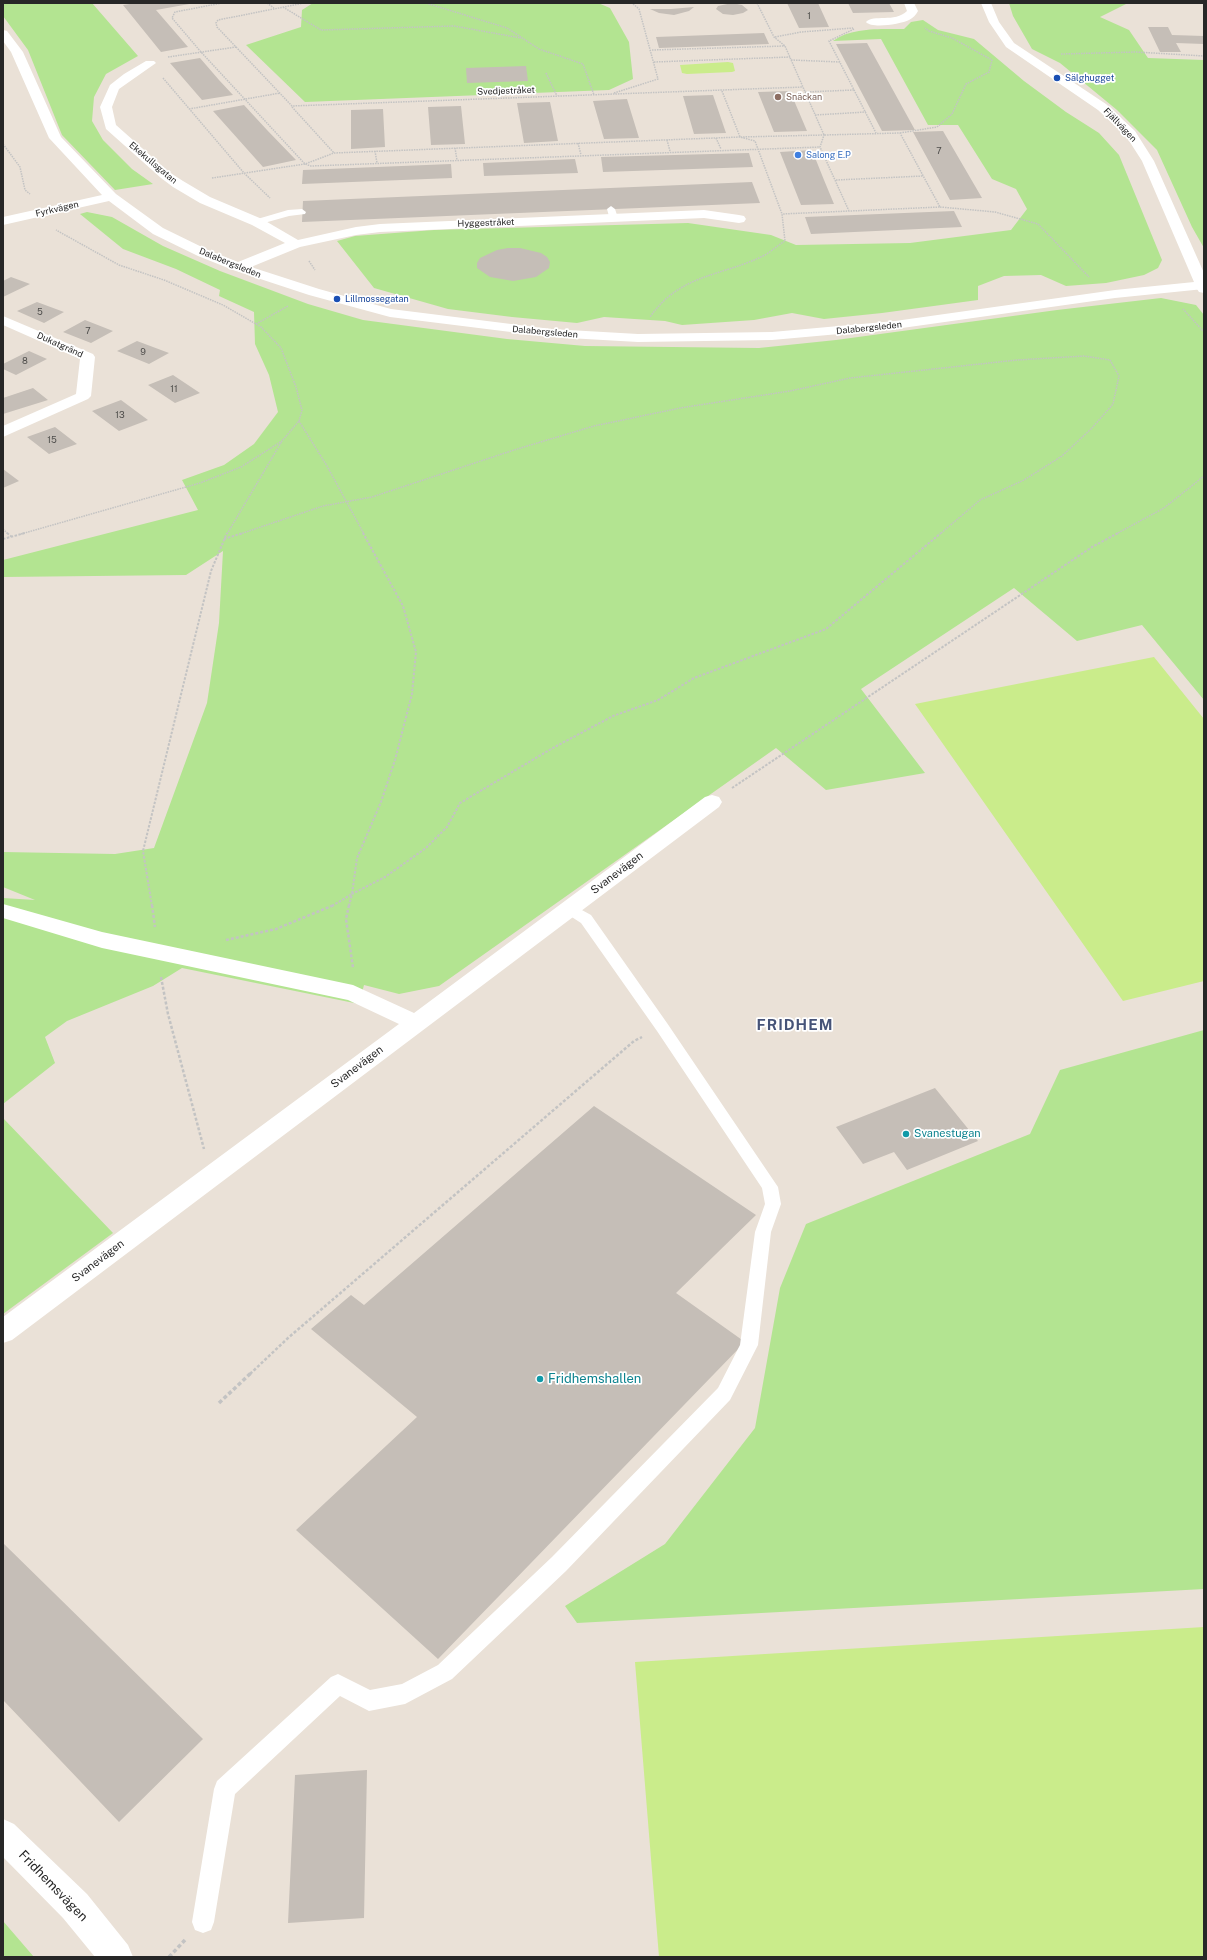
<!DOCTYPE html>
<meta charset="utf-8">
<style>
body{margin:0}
#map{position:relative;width:1207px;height:1960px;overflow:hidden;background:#eae1d7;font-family:"Public Sans",sans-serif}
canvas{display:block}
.frame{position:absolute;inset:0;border:4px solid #272727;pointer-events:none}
</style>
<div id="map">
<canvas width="1207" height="1960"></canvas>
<div class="frame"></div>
</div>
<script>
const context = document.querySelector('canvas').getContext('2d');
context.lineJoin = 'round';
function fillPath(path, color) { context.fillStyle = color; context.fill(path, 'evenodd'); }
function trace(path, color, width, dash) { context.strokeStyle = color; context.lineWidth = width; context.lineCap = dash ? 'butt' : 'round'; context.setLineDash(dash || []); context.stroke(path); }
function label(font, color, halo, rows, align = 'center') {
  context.font = font + ' "Public Sans",sans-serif'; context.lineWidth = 3.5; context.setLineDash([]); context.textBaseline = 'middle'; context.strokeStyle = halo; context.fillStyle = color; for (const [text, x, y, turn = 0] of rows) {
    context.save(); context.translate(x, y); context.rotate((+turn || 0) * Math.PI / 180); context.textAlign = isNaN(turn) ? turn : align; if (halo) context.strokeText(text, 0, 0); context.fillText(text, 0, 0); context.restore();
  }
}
const green = new Path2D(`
 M3,3H92L138,56L106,74L94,97L92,121L103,140L132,169L153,184L115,190L62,135L28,50L3,16Z
 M313,3H598L610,8L629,42L633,79L609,90L305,102L246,45L301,27L302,10Z
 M1009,3H1128L1100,17L1129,30L1148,58L1204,60V248L1192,227L1157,150L1117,110L1060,63L1032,49L1013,16Z
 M923,20L938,30L974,39L1024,81L1066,112L1099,133L1119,155L1162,260L1158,268L1144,275L1106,283L1066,286L1041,275L1004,276L978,286V300L882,313L824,319L792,313L754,320L682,325L665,321L604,317L577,323L512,317L448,309L374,288L337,241L355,236L434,230L688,223L771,235L796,245L910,243L1011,230L1027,209L1016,189L992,179L958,125H928L881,39L833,41C851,27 883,29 904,29L911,22Z
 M87,212L112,217L163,246L220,271L308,304L363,320L507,339L585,346L759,348L836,340L1057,310L1161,298L1196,305L1204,315V700L1142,625L1077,641L1014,588L861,689L925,773L826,790L776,748L439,986L399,994L364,985L359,1004L182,968L153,986L67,1021L45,1037L55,1063L3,1104V898L35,900L3,887V852L115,854L154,848L207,703L219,623L223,551L186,575L3,577V560L198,510L182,480L224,465L254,444L278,412L269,375L255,344L254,312L219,296L220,290L176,269L123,249L80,214Z
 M1204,1030V1589L577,1623L565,1606L665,1544L755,1428L780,1288L806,1224L1030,1134L1060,1070Z
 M3,1118L113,1233L3,1314Z
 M3,1921L34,1957H3Z`);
const pitch = new Path2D(`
 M728,62L733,63L735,71L732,72L687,74L682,73L680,65Z
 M1154,657L1204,719V981L1123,1001L915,704Z
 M1204,1627V1957H659L635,1662Z`);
const building = new Path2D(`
 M136,3H195L156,10L188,47L161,52L123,5Z
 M732,3L742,5L748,10L743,13L733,15L723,14L716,9L718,6Z
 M787,3H818L829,27L799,28Z
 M848,3H889L894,12L853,13Z
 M694,7L689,11L674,15L659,13L650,9H671Z
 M1148,27H1168L1172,35L1204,36V44L1176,43L1181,52H1160Z
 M764,33L769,44L659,48L656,37Z
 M867,43L915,130L882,131L836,44Z
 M200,58L219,80L233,95L202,100L170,63Z
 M526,66L528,81L467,83L466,68Z
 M790,91L807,131L774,132L758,92Z
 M713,95L726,133L694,134L683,96Z
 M627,99L639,138L604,139L593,101Z
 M550,102L558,141L524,143L517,103Z
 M244,105L267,130L296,160L263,167L213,111Z
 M461,106L465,144L431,145L428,107Z
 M383,109L385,147L351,149V110Z
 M943,131L982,198L950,200L913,132Z
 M812,150L824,180L834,204L801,205L780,152Z
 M749,153L753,167L603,172L601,157Z
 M575,159L578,173L484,176L483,163Z
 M451,164L452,178L302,184L303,170Z
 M752,182L760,203L302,222L303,201Z
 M954,211L962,227L811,234L805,217Z
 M508,248H520L541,253L547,257L550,262L549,268L536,277L513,281L490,277L477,268V263L480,258L497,250Z
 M11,277L30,284L3,297V281Z
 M37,302L64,312L44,323L17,311Z
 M85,320L113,331L91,343L63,332Z
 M137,341L169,353L149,364L117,351Z
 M29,351L47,359L16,375L3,369V364Z
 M173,375L200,393L175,403L148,385Z
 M33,388L48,400L3,414V398Z
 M121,400L148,420L119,431L92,411Z
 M55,427L77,444L49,454L27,437Z
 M3,469L19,481L3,488Z
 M935,1088L978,1141L907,1170L894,1152L863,1164L836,1127Z
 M594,1106L756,1215L676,1293L745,1342L438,1659L296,1530L417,1417L311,1329L351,1295L364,1305Z
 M3,1543L203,1739L119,1822L3,1700Z
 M367,1770L364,1918L288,1923L295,1775Z`);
const pathFar3 = new Path2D(`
 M222,3L175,12L172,18L201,52L305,164L311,166L820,147
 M267,3L274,8
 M426,3L507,28L539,49L583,64L594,95
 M757,3L774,37L785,46L824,135L900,133L940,207L782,214
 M283,7L321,30L454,26L521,38
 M854,29L829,41L876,133
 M775,37L801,32L853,28
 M236,47L292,106L803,87
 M652,50L785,46
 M1061,54L1136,52L1204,56
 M168,57L236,47L217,27L216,23L218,20L304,3
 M791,60L840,62
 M654,62L790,57
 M546,73L557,96
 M163,78L244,173L270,198
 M722,91L740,137L824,135L820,147L849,211
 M805,92L854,90
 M614,93L658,79L639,9L632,3
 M292,107L334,153
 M189,109L280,93
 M815,115L866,112
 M900,133L937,127L952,114L966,84L989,72L992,60L952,38L929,31L925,28
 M716,138L721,149
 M667,140L670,151
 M578,143L581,155
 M3,144L20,167L25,190L30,194
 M455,148L457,160
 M375,151L377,163
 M212,178L305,164L334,153L740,137L755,141L782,214L785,241C778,245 772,251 765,255C721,277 681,273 650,317
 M836,180L923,176
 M940,207L995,212L1038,224L1089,277
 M309,261L315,270
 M1183,309L1204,332
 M256,324L288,306
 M299,421L327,466L364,534
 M3,529L8,534
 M21,534L200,483L241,467L282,441L299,421L302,410L296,387L281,348L261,327L223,305L164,280L119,265L56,230
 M227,534L282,441
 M240,534L323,506L372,497L514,450L594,426L680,408L790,391L850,378L1017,360L1084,356L1110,360L1119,376L1113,404L1092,428L1062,456L1024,480L980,500L940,534
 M1116,534L1164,508L1204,476`);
const pathFar2 = new Path2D(`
 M7,533L12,537
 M3,539L25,533
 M224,539L243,533
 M732,788L1092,547L1118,533
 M152,906L143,851L211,571L227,533
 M332,906L352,894L357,858L381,802L395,760L412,694L416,652L403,606L363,533
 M349,906L352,894L385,877L426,848L447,827L460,803L551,749L613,716L658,700L694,678L826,629L941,533`);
const pathFar1 = new Path2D(`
 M152,905L155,927
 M349,905L346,919L353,968
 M226,940L276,929L334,905
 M161,977L168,1014L204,1149
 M250,1374L288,1338L634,1041L642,1037`);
const path = new Path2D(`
 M219,1403L251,1373
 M169,1957L185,1940`);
const service = new Path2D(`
 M611,206L615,209L618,218L616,220H610L607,209Z
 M302,209L306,212L305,214L289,216L257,225L252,222L254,220L288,210Z
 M569,903L591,915L667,1023L778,1187L781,1204L771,1232L758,1345L730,1400L566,1571L452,1679L405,1704L369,1711L340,1696L235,1794L214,1922L211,1930L203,1933L195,1930L192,1922L214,1789L217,1781L331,1677L338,1674L370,1690L402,1684L438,1665L552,1557L718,1388L740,1345L755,1232L765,1204L762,1188L657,1031L581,923L564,912L562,908L564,904Z`);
const minor = new Path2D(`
 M904,3H914L918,11C916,15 913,18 909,20C901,24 872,29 866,22C873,14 895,23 907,11Z
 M3,30L7,31L23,52L61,137L116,194L163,228L208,250L238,262L285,243L252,225L200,203L173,187L161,178L106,129L100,107L110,85L124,74L146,61H154L156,63L119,89L112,107L116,125L169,172L183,181L210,197L262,219L298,240L356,227L380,224L704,210L739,215L744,216L746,219L744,222L739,223L704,218L380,232L356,235L300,247L251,267L319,289L391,309L551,329L638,334L772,332L895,321L1115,290L1204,281V289L1115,298L895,329L772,340L638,342L551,337L390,317L309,295L233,270L198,256L153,234L109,201L3,225V217L102,195L49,138L11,52L3,41Z
 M3,316L93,354L95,357L91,396L88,399L3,437V426L76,394L80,359L3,325Z
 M712,795L719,797L722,802L719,807L12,1340L3,1343V1317L399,1024L348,1000L102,948L3,918V904L102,932L353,985L414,1013L705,797Z
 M3,1819L14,1824L87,1894L128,1945L133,1957H95L63,1918L3,1857Z`);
const tertiary = new Path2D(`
 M981,3H991L999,22L1014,43L1106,104L1135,131L1154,161L1204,273V293L1199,292L1197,289L1142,161L1126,136L1098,110L1006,47L989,22Z`);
const markers = [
 [1057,78,4,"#1a4fb4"],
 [778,97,4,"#8d6e63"],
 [798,155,4,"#3f7fe0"],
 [337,299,4,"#1a4fb4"],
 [906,1134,4,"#0f9aa8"],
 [540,1379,4,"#0f9aa8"]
];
const numberNames = [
 ["1",809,16],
 ["7",939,151],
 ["5",40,312],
 ["7",88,331],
 ["9",143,352],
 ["8",25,361],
 ["11",174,389],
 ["13",120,415],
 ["15",52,440]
];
const farTransitnames = [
 ["Sälghugget",1065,78],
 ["Lillmossegatan",345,299]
];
const farStreetnames = [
 ["Svedjestråket",506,91,-2],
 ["Fjällvägen",1120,125,46],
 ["Ekekullsgatan",153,163,40],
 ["Fyrkvägen",57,209,-13],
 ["Hyggestråket",486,223,-2],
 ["Dalabergsleden",230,263,22],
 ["Dalabergsleden",869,328,-6],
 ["Dalabergsleden",545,332,5],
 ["Dukatgränd",60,345,24]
];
const farEducationnames = [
 ["Snäckan",786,97]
];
const farShopnames = [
 ["Salong E.P",806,155]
];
const streetNames = [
 ["Svanevägen",617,873,-37],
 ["Svanevägen",357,1067,-37],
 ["Svanevägen",98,1261,-37]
];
const cultureNames = [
 ["Svanestugan",914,1134]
];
const nearCulturenames = [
 ["Fridhemshallen",548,1379]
];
const nearStreetnames = [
 ["Fridhemsvägen",53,1886,46]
];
const districtNames = [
 ["FRIDHEM",795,1025]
];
fillPath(green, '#b3e491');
fillPath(pitch, '#caec8b');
fillPath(building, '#c5beb7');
trace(pathFar3, '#c3c3c3', 1.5, [1.5, 1]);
trace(pathFar2, '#c3c3c3', 2, [2.5, 1.5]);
trace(pathFar1, '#c3c3c3', 2.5, [3, 2]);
trace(path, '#c3c3c3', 3.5, [4, 2.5]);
fillPath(service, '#fff');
fillPath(minor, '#fff');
fillPath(tertiary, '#fff');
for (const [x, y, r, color] of markers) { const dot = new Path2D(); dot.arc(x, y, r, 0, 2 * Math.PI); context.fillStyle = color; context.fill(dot); trace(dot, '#fff', 1.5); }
label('9px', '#4e4d4b', null, numberNames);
label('9px', '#164399', '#fff', farTransitnames, 'left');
label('9px', '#272727', '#fff', farStreetnames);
label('9px', '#785e54', '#fff', farEducationnames, 'left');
label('9px', '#366cbe', '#fff', farShopnames, 'left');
label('11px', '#272727', '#fff', streetNames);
label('11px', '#0d838f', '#fff', cultureNames, 'left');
label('13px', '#0d838f', '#fff', nearCulturenames, 'left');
label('13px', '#272727', '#fff', nearStreetnames);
context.letterSpacing = '1px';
label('bold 15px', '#465378', '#fff', districtNames);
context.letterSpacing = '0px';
</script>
